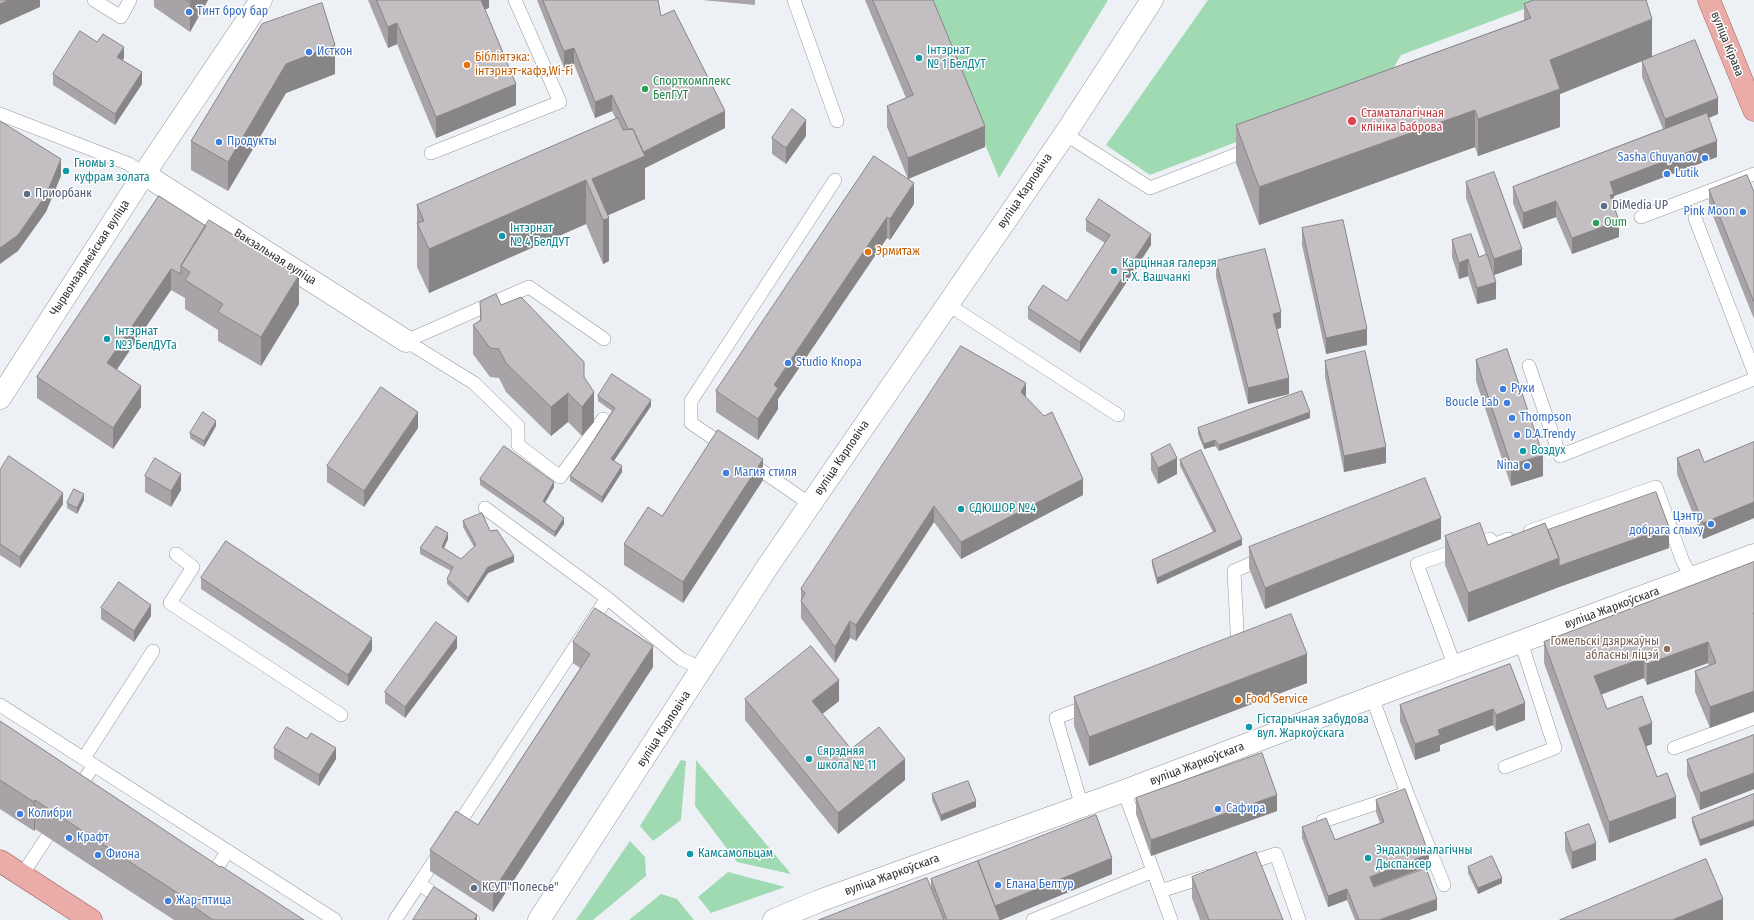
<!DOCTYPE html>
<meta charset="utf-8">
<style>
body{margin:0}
canvas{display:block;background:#edf0f5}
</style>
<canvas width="1754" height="920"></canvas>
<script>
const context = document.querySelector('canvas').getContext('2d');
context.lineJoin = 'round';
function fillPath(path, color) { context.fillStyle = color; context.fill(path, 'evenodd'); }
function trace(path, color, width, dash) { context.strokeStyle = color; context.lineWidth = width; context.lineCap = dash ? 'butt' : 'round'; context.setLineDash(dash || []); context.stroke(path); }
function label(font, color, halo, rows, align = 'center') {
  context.font = font + ' "Fira Sans Condensed",sans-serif'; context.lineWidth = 3; context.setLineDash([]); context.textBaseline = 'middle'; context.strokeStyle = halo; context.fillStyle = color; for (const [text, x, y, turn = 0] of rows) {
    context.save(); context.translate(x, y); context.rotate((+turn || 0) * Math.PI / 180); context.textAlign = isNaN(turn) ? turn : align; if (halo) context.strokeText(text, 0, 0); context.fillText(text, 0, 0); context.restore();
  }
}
const green = new Path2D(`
 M925,0H1108L999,178Z
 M1208,0H1548L1401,55L1383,86L1150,175L1106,145Z
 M681,760L686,761L681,820L653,841L640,826Z
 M696,760L791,874L737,862L695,806Z
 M630,841L645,857L646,876L593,920H576Z
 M728,872L785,887L711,913L698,897Z
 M661,894L677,899L694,920H629Z`);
const lane = new Path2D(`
 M94,0L121,17L130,0
 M794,0L837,121
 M0,114L129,164L144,174
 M1065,134L1150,188L1253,148
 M431,153L560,102L515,0
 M1641,217L1754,174
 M1695,218L1754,372
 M947,304L1118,415
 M406,341L474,383L518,426V445L560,477L603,419
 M406,341L529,287L604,339
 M1529,366L1560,456L1754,379
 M726,447L691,423V401L835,180
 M749,462L810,504
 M485,508L607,598L681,659L703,669
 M1530,531L1656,487L1683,562L1693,579
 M176,554L193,567L170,603L341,715
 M1238,650L1234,571L1264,558
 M1455,667L1417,564L1490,539L1493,545L1508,539
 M0,705L335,920
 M1674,748L1754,718
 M84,758L153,651
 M1505,767L1555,748L1521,642
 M1124,791L1171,920
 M76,792L94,765
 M1407,793L1444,885
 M1082,807L1056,718L1090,705
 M1323,821L1407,793L1372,697
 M454,831L607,598
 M1242,865L1276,854L1299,920
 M22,875L47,837
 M209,879L228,851
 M419,884L440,852
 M1160,891L1208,876
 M395,920L419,884L473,920
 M1033,920L1153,871`);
const street = new Path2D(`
 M144,174L406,341`);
const secondary = new Path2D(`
 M0,398L144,174L261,0
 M539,920L768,566L1065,134L1152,0
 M774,920L819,901L1124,791L1372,697L1754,555`);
const primary = new Path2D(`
 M1709,0L1754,110
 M0,861L91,920`);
const wall = new Path2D(`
 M154,0H208L190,32L154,7Z
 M368,0H489V8L485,9L516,105L436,138L397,44L388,48Z
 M537,0H658L661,16L725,128L645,168V199L608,215L609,261L603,264L586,224L429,293L417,267V205L616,119L612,111L595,118L574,64L564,68Z
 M702,0H755V5Z
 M865,0H933L985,147L908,179L887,127V106L906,98Z
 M1524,4L1652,57L1560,94V127L1478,156L1475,147L1259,225L1236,163V125L1524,20Z
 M262,24L335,74L286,93L228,191L191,170V141Z
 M97,42L124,58L122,60L142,84L115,125L53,85V74Z
 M1642,61L1718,114L1709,118L1717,157L1614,196V208L1619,237L1572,254L1556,217L1523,229L1513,203V187L1663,129L1642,77Z
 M806,136L786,164L772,154V138Z
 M874,156L914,204L890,240L887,238L778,399V409L758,440L716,412V391Z
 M1466,182L1522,265L1494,275L1491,267L1496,299L1477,304L1468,276L1459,279L1452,257V240L1479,257L1486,255L1466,198Z
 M1709,190L1754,192V319L1709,206Z
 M159,196L299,304L261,366L218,341V330L185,309V298L171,290L117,369L141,407L113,449L37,398V377Z
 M1086,220L1151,245L1080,353L1028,319V308L1067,301L1105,243L1086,231Z
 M1302,228L1367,345L1326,354L1302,245Z
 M1216,261L1281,328L1276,329L1289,394L1248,404L1216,277Z
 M480,302L501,305L584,378L594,422L582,436L568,422L551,436L506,392L499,378L490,377L473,354V325L480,320Z
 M1476,360L1543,476L1511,486L1476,381Z
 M1325,361L1386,463L1344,472L1325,377Z
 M598,396L651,406L614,461L622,472L602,503L570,481V476L612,411L598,401Z
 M1026,397L1083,495L961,559L934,522L856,641L850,638L835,663L801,618V589Z
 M1310,418L1219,451L1215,446L1204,449L1198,434V428Z
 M216,426L204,447L190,438V433Z
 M418,428L364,507L327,482V466Z
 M1754,442V518L1703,539L1677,474V458L1704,462Z
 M1151,454L1177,474L1158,484L1151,470Z
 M1180,460L1242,545L1157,584L1152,565V560L1213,532L1180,466Z
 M0,470L63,504L20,568L0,555Z
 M145,476L181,490L171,507L145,492Z
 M480,479L554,487L545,503L564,524L555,537L480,485Z
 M763,480L683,603L624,565V544L662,516Z
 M84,500L77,514L67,508V503Z
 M463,521L490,531L514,562L488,573L468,603L447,584V579L451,571L420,554V548L448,539L444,548L461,559L474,547L463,527Z
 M1548,530L1669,548L1559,587L1468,622L1445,565V536L1488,545Z
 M1441,539L1265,609L1249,568V547Z
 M1754,562L1710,728L1695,692V671L1709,666L1708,663L1647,685L1644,678L1601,695L1607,709L1652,744L1646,746L1657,777L1676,818L1609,843L1544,663V642Z
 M201,578L372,650L348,686L201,589Z
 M101,608L151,616L134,642L101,619Z
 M573,642L653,667L493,912L430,871V850L478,825L580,668L573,663Z
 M457,648L405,718L385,703V692Z
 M1510,664L1525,720L1496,731L1493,725L1440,745V751L1415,760L1400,721V705Z
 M1307,683L1089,766L1074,726V697Z
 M745,699L839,701L822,714L851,749L905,780L838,834L745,720Z
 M0,721L220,867L304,920H174L35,829L34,831L0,809Z
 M1754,735V789L1700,810L1687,776V760Z
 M307,739L336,759L319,786L274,759V748Z
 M932,794L976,807L941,821L932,800Z
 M1754,794L1700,846L1692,823V818Z
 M1136,798L1277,811L1151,856L1136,814Z
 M1376,800L1429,866L1374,886V887L1437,910L1409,920H1355L1347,900L1328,907L1302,838V827L1335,840L1380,823L1376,812Z
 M1565,833L1596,860L1572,869L1565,850Z
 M1468,867L1502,883L1478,894L1468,873Z
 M1112,874L1001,920H819L931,888V879Z
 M1192,877L1283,920H1200L1192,898Z`);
const shadedWall = new Path2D(`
 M8,0H40V7L0,25V4Z
 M191,0H208L190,32V2Z
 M478,0H489V8L478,12Z
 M1652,19V57L1560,94V127L1478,156V119L1550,60Z
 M397,23V44L388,48V27Z
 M335,45V74L286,93L228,191V162L286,64Z
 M124,47V58L117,68V57Z
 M574,48V64L564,68V51Z
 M142,72V84L115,125V114Z
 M516,84V105L436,138V117Z
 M612,95V111L595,118V102Z
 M1718,98V114L1665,135V119Z
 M1475,110V147L1259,225V187Z
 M725,111V128L645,168V199L602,218L592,179L640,154Z
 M806,120V136L786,164V148Z
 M985,126V147L908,179V158Z
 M1717,141V157L1614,196V210L1610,195V182Z
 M61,159V176L46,212L18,251L0,264V248Z
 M586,180V224L429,293V249Z
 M914,183V204L890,240V219Z
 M1556,201V217L1523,229V213Z
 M887,217V238L778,399V409L758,440V419L774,385Z
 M609,218V261L603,264V220Z
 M1619,221V237L1572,254V238Z
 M1151,234V245L1080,353V342Z
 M1522,249V265L1494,275V259Z
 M1468,259V276L1459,279V263Z
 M171,269V290L107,384V363Z
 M299,275V304L261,366V337Z
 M1496,282V299L1477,304V288Z
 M1281,312V328L1273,330V314Z
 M1367,329V345L1326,354V338Z
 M584,362V391L594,392V422L582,436V407Z
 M1289,378V394L1248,404V388Z
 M1026,383V400L1021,392Z
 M141,386V407L113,449V428Z
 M568,393V422L551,436V407Z
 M651,400V406L611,465V459Z
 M418,412V428L364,507V491Z
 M1310,412V418L1219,451V445Z
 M216,421V426L204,447V441Z
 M1215,440V446L1204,449V444Z
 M1386,447V463L1344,472V456Z
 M1543,455V476L1511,486V465Z
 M1177,458V474L1158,484V468Z
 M763,459V480L683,603V582Z
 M622,466V472L602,503V497Z
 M181,474V490L171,507V491Z
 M1083,479V495L961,559V542Z
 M554,482V487L543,506V501Z
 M63,493V504L20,568V557Z
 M84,494V500L77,514V508Z
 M1754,502V518L1703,539V523Z
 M934,506V522L856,641V625Z
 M564,518V524L555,537V532Z
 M1441,518V539L1265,609V588Z
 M1669,527V548L1559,587L1468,622V593L1559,558Z
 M448,533V539L442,552V547Z
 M1242,539V545L1157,584V578Z
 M514,556V562L488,573L468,603V598L488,567Z
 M151,605V616L134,642V631Z
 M850,621V638L835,663V647Z
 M457,637V648L405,718V707Z
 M372,638V650L348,686V675Z
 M1708,642V663L1647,685V664Z
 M653,646V667L493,912V891Z
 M1307,654V683L1089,766V737Z
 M1644,658V678L1594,697V676Z
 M839,680V701L812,722V701Z
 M1754,691V712L1710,728V707Z
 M1525,703V720L1496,731V715Z
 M1493,709V725L1440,745V751L1415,760V744L1438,730Z
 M1652,723V744L1639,749V728Z
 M336,748V759L319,786V775Z
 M905,759V780L838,834V813Z
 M1754,773V789L1700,810V793Z
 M1277,795V811L1151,856V840Z
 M1676,797V818L1609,843V822Z
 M35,800V829L34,831V802Z
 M976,801V807L941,821V815Z
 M1754,820V826L1700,846V840Z
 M1596,843V860L1572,869V852Z
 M1429,854V866L1370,888V877Z
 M1112,858V874L1001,920H995V906Z
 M1502,878V883L1478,894V888Z
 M1347,889V900L1328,907V896Z
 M1437,899V910L1409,920H1379Z
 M1723,899V920H1672Z
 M477,915V920H474Z`);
const building = new Path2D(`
 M0,0H8L0,4Z
 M186,0H191L190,2Z
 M377,0H481L516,84L436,117L397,23L388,27Z
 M543,0H658L661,16L674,10L725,111L643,152L633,129H628L612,95L595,102L574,48L564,51Z
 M873,0H933L985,126L908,158L887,106L913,95Z
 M1534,0H1646L1652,19L1550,60L1560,89L1478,119L1475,110L1259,187L1236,125L1531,18L1524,4Z
 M322,3L335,45L286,64L228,162L191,141L262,24Z
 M80,31L97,42L103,34L124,47L117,57L142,72L115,114L53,74Z
 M1695,40L1718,98L1665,119L1642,61Z
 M792,109L806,120L786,148L772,138Z
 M1707,113L1717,141L1610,182L1614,194L1610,195L1619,221L1572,238L1556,201L1523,213L1513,187Z
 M618,118L623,130L633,129L645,156L592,179L609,218L603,220L586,180L429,249L417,223L424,221L417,205Z
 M0,121L61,159L46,195L18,235L0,248Z
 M874,156L914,183L890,219L887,217L774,385L778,388L758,419L716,391Z
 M1494,172L1522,249L1494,259L1466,182Z
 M1747,175L1754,192V302L1709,190Z
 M159,196L206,226L181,266V274L171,269L107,363L141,386L113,428L37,377Z
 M1099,199L1151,234L1080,342L1028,308L1043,285L1067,301L1110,235L1086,220Z
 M209,220L299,275L261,337L218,312L223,304L185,280L190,272L181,266Z
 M1343,220L1367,329L1326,338L1302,228Z
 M1471,234L1479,257L1487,254L1496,282L1477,288L1468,259L1459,263L1452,240Z
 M1265,249L1281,312L1273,314L1289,378L1248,388L1216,261Z
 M496,294L501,305L521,297L584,362V377L594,392L582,407L568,393L551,407L506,363L499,349L490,348L473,325L481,320L480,302Z
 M961,346L1026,383L1021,392L1044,416L1052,412L1083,479L961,542L934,506L856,625L850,621L835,647L801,601L805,593L801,589Z
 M1507,349L1543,455L1511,465L1476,360Z
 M1365,351L1386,447L1344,456L1325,361Z
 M612,374L651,400L611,459L622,466L602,497L570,476L615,408L598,396Z
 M381,387L418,412L364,491L327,466Z
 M1302,391L1310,412L1219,445L1215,440L1204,444L1198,428Z
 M203,412L216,421L204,441L190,433Z
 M718,430L763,459L683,582L624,544L648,507L662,516Z
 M1754,442V502L1703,523L1677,458L1699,449L1704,462Z
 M1170,444L1177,458L1158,468L1151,454Z
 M504,446L554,482L543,501L564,518L555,532L480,479Z
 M1201,450L1242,539L1157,578L1152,560L1216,531L1180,460Z
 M9,456L63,493L20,557L0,544V470Z
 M155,458L181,474L171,491L145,476Z
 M1425,478L1441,518L1265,588L1249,547Z
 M74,489L84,494L77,508L67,503Z
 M1656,492L1669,527L1559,566V558L1548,530Z
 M482,513L490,531L497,530L514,556L488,567L468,598L447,579L453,567L420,548L436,526L448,533L442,547L461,559L476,545L463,521Z
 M1480,523L1488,545L1545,523L1559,558L1468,593L1445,536Z
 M226,541L372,638L348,675L201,578Z
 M1754,562V613H1753L1754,615V691L1710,707L1695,671L1716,663L1708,642L1647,664L1644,658L1594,676L1607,709L1642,696L1652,723L1639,728L1657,777L1667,773L1676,797L1609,822L1544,642Z
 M119,582L151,605L134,631L101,608Z
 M595,608L653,646L493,891L430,850L456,811L478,825L590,654L573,642Z
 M1291,614L1307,654L1089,737L1074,697Z
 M436,622L457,637L405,707L385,692Z
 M811,646L839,680L812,701L851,749L879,727L905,759L838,813L745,699Z
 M1510,664L1525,703L1496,715L1493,709L1438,730L1440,735L1415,744L1400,705Z
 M0,721L220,867L221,866L304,920H213L194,907L196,905L35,800L34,802L0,780Z
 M287,727L307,739L311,733L336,748L319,775L274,748Z
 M1754,735V773L1700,793L1687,760Z
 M1262,753L1277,795L1151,840L1136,798Z
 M968,781L976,801L941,815L932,794Z
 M1405,789L1429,854L1370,877L1374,887L1426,868L1437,899L1379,920H1359L1347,889L1328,896L1302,827L1326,818L1335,840L1384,822L1376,800Z
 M1754,794V820L1700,840L1692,818Z
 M1096,815L1112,858L995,906L978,861Z
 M1589,824L1596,843L1572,852L1565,833Z
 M1256,852L1283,920H1209L1192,877Z
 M1492,856L1502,878L1478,888L1468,867Z
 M1706,859L1723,899L1672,920H1560Z
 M978,861L1000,920H947L931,879Z
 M927,878L944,920H819Z
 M434,887L477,915L474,920H413Z`);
const markers = [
 [189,12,4,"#3f7fe0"],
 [309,52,4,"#3f7fe0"],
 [919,58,4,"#0f9aa8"],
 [467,65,4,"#e8710a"],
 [645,89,4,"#2e9e5b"],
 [1352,121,5,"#e0444e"],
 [219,142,4,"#3f7fe0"],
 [1705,158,4,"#3f7fe0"],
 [66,171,4,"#0f9aa8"],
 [1667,174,4,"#3f7fe0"],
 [27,194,4,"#5c6f8a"],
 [1604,206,4,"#5c6f8a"],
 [1743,212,4,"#3f7fe0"],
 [1596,223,4,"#2e9e5b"],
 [502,236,4,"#0f9aa8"],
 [868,252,4,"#e8710a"],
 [1114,271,4,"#0f9aa8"],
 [107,339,4,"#0f9aa8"],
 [788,363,4,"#3f7fe0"],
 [1503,389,4,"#3f7fe0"],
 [1507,403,4,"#3f7fe0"],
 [1512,418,4,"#3f7fe0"],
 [1517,435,4,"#3f7fe0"],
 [1523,451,4,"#0f9aa8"],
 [1527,466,4,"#3f7fe0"],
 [726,473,4,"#3f7fe0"],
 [961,509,4,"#0f9aa8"],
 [1711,524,4,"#3f7fe0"],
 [1667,649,4,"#8d6e63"],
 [1238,700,4,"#e8710a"],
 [1249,727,4,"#0f9aa8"],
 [809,759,4,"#0f9aa8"],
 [1218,809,4,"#3f7fe0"],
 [20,814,4,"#3f7fe0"],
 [69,838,4,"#3f7fe0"],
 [690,854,4,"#0f9aa8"],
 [98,855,4,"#3f7fe0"],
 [1368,858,4,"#0f9aa8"],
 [998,885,4,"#3f7fe0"],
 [474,888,4,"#5c6f8a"],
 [168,901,4,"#3f7fe0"]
];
const shopNames = [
 ["Тинт броу бар",197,12],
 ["Исткон",317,52],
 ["Продукты",227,142],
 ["Sasha Chuyanov",1697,158,"right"],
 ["Lutik",1675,174],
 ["Pink Moon",1735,212,"right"],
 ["Studio Knopa",796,363],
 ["Руки",1511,389],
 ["Boucle Lab",1499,403,"right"],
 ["Thompson",1520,418],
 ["D.A.Trendy",1525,435],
 ["Nina",1519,466,"right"],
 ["Магия стиля",734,473],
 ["Цэнтр",1703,517,"right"],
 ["добрага слыху",1703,531,"right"],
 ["Сафира",1226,809],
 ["Колибри",28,814],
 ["Крафт",77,838],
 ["Фиона",106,855],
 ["Елана Белтур",1006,885],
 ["Жар-птица",176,901]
];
const streetNames = [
 ["вуліца Кірава",1727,44,68],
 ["вуліца Карповіча",1025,191,-56],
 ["Вакзальная вуліца",275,257,32],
 ["Чырвонаармейская вуліца",90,258,-57],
 ["вуліца Карповіча",842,458,-56],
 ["вуліца Жаркоўскага",1612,608,-20],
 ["вуліца Карповіча",664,729,-57],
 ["вуліца Жаркоўскага",1197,764,-21],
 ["вуліца Жаркоўскага",892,875,-20]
];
const cultureNames = [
 ["Інтэрнат",927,51],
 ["№ 1 БелДУТ",927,65],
 ["Гномы з",74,164],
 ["куфрам золата",74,178],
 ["Інтэрнат",510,229],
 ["№ 4 БелДУТ",510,243],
 ["Карцінная галерэя",1122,264],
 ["Г. Х. Вашчанкі",1122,278],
 ["Інтэрнат",115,332],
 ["№3 БелДУТа",115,346],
 ["Воздух",1531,451],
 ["СДЮШОР №4",969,509],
 ["Гістарычная забудова",1257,720],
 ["вул. Жаркоўскага",1257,734],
 ["Сярэдняя",817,752],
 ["школа № 11",817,766],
 ["Эндакрыналагічны",1376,851],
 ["Дыспансер",1376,865],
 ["Камсамольцам",698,854]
];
const foodNames = [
 ["Бібліятэка:",475,58],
 ["інтэрнэт-кафэ,Wi-Fi",475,72],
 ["Эрмитаж",876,252],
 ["Food Service",1246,700]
];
const leisureNames = [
 ["Спорткомплекс",653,82],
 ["БелГУТ",653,96],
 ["Oum",1604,223]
];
const healthNames = [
 ["Стаматалагічная",1361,114],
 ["клініка Баброва",1361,128]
];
const serviceNames = [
 ["Приорбанк",35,194],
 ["DiMedia UP",1612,206],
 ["КСУП\"Полесье\"",482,888]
];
const educationNames = [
 ["Гомельскі дзяржаўны",1659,642],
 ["абласны ліцэй",1659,656]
];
fillPath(green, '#a0dab2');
trace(lane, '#94979b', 14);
trace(street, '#94979b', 23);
trace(secondary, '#94979b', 23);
trace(primary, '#9e5d58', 23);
trace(lane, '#fff', 13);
trace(street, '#fff', 22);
trace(secondary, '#fff', 22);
trace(primary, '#e9aca7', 22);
fillPath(wall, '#a8a3a6');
fillPath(shadedWall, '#888587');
fillPath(building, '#c3bec1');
trace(building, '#888587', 1);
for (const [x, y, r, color] of markers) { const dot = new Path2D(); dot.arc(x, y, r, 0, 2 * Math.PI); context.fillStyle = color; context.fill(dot); trace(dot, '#fff', 1.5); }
label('12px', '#366cbe', '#fff', shopNames, 'left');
label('12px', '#303133', '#fff', streetNames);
label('12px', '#0d838f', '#fff', cultureNames, 'left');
label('12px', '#c56008', '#fff', foodNames, 'left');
label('12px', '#27864d', '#fff', leisureNames, 'left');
label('12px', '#be3a42', '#fff', healthNames, 'left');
label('12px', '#4e5e75', '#fff', serviceNames, 'left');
label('12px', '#785e54', '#fff', educationNames, 'right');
</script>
